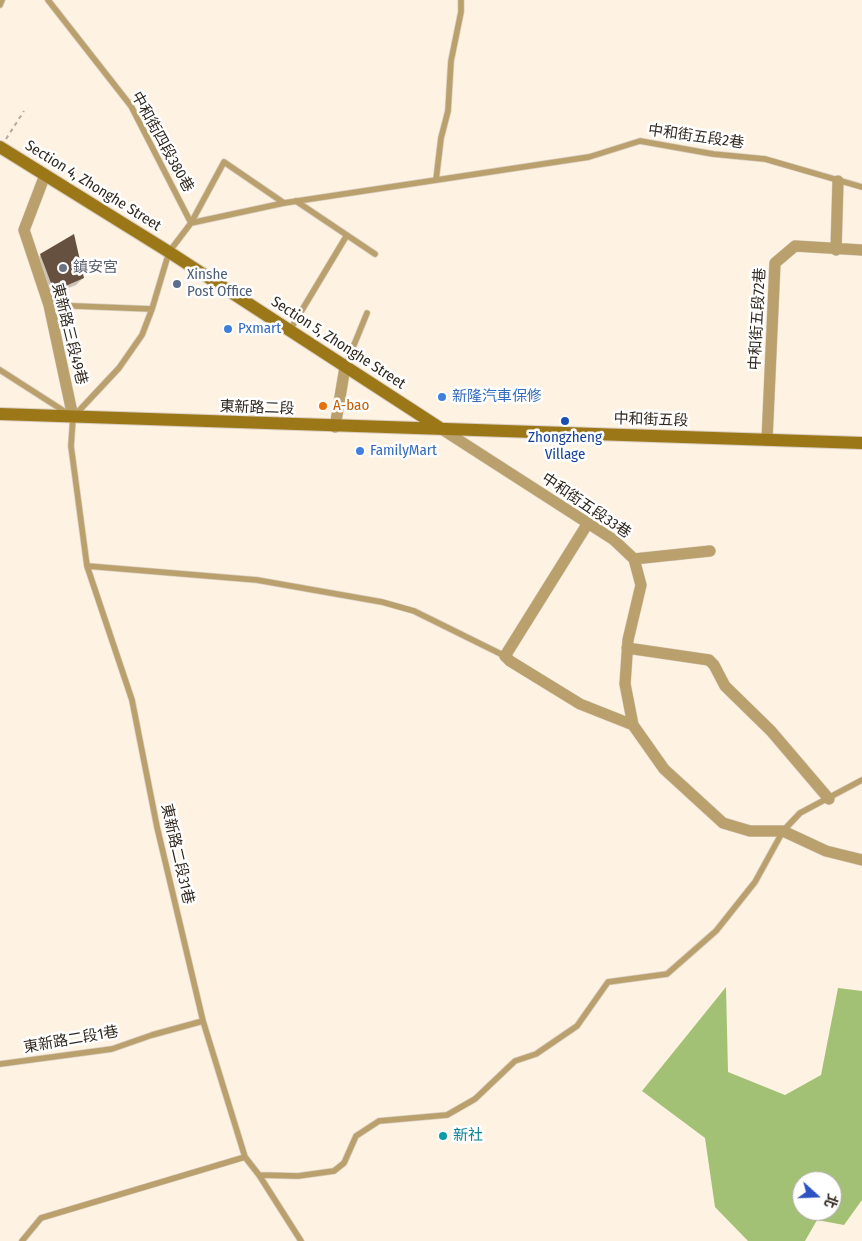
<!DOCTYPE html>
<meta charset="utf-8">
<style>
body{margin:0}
#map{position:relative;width:862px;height:1241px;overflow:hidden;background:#fef2e3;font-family:"Fira Sans Condensed","Noto Sans TC",sans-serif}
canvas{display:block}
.north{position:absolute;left:792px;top:1171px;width:50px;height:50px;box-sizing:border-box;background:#fff;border:1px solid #aca9a5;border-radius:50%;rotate:110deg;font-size:14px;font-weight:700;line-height:20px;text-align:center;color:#30281f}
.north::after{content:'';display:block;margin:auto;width:18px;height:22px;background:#2d53c2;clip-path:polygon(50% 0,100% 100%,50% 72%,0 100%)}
</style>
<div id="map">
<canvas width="862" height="1241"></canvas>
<div class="north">北</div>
</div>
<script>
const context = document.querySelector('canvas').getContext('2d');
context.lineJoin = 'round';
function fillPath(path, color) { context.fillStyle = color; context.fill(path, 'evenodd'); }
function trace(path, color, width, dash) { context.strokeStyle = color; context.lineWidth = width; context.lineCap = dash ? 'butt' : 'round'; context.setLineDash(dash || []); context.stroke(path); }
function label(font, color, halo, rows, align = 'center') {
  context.font = font + ' "Fira Sans Condensed","Noto Sans TC",sans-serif'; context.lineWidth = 5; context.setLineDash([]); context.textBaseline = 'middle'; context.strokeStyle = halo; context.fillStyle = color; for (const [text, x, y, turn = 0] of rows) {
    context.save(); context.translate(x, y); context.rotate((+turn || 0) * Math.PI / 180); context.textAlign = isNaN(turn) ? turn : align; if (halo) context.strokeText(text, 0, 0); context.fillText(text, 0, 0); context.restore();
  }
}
const forest = new Path2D(`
 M726,987L728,1072L785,1095L821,1075L838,988L862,991V1200L844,1225L817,1220L805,1241H748L715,1207L705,1138L642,1091ZM802,1181H832V1211H802Z`);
const shadow = new Path2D(`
 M41,255L83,278L76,285L48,296L34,262Z`);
const building = new Path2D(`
 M74,234L84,278L54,291L40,254Z`);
const path = new Path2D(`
 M6,139L24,111`);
const lane = new Path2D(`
 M48,0L131,106L191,223L169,252L152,309L142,335L119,368L75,415
 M0,5L2,0
 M436,180L441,138L448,111L451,61L461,12V0
 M296,201L375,254
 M191,223L284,203L589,157L640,141L713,154L765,159L862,187
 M191,223L224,162L284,203
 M49,305L152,309
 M290,330L347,235
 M345,367L367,313
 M0,370L67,413
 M73,417L71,446L87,566L132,700L157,827L203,1021L245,1157L259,1175L298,1176L334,1171L344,1163L356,1136L379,1121L447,1115L475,1099L515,1061L536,1054L577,1026L608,982L667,974L716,931L755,882L783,831L800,813L862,780
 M87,566L257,580L382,602L414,611L505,656
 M0,1064L112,1049L152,1035L203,1021
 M259,1175L301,1241
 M22,1241L41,1218L245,1157`);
const street = new Path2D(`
 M45,175L24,230L49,305L73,417
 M836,250L838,181
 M335,427L345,367
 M440,428L614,540L634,559L641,585L628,640L625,684L633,725L664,769L723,823L750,831H783L826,851L862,860
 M767,440L775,263L795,246L862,250
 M588,523L505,656L510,661L580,704L633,725
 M634,559L710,551
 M627,648L709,660L714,665L725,686L771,731L829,799`);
const secondary = new Path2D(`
 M0,147L169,252L440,428
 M0,414L862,443`);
const markers = [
 [63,268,5,"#6b7280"],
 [177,284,5,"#5c6f8a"],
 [228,329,5,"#3f7fe0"],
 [442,397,5,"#3f7fe0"],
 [323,406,5,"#e8710a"],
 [565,421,5,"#1a4fb4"],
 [360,451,5,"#3f7fe0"],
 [443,1136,5,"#0f9aa8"]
];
const streetNames = [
 ["中和街五段2巷",696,137,8],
 ["中和街四段380巷",162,142,61],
 ["Section 4, Zhonghe Street",93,186,32],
 ["中和街五段72巷",758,319,-87],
 ["東新路三段49巷",69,334,76],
 ["Section 5, Zhonghe Street",338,343,33],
 ["東新路二段",257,408,2],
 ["中和街五段",651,420,2],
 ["中和街五段33巷",586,506,34],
 ["東新路二段31巷",177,854,77],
 ["東新路二段1巷",71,1040,-10]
];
const worshipNames = [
 ["鎮安宮",73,268]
];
const serviceNames = [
 ["Xinshe",187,275],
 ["Post Office",187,292]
];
const shopNames = [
 ["Pxmart",238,329],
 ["新隆汽車保修",452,397],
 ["FamilyMart",370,451]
];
const foodNames = [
 ["A-bao",333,406]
];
const transitNames = [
 ["Zhongzheng",565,438],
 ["Village",565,455]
];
const cultureNames = [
 ["新社",453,1136]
];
fillPath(forest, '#a2c175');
fillPath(shadow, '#0003');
fillPath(building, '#665040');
trace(lane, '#d9cec0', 7);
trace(street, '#d9cec0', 12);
trace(secondary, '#d9cec0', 14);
trace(path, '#b4a99d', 2, [4, 4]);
trace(lane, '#b9a06c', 5.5);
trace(street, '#b9a06c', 11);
trace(secondary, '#9c7717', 12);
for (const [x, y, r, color] of markers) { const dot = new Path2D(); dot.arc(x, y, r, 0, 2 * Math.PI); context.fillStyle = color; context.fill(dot); trace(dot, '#fff', 2); }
label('15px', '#30281f', '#fff', streetNames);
label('15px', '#5b616d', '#fff', worshipNames, 'left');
label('15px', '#4e5e75', '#fff', serviceNames, 'left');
label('15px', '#366cbe', '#fff', shopNames, 'left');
label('15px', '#c56008', '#fff', foodNames, 'left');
label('15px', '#164399', '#fff', transitNames);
label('15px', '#0d838f', '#fff', cultureNames, 'left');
</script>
